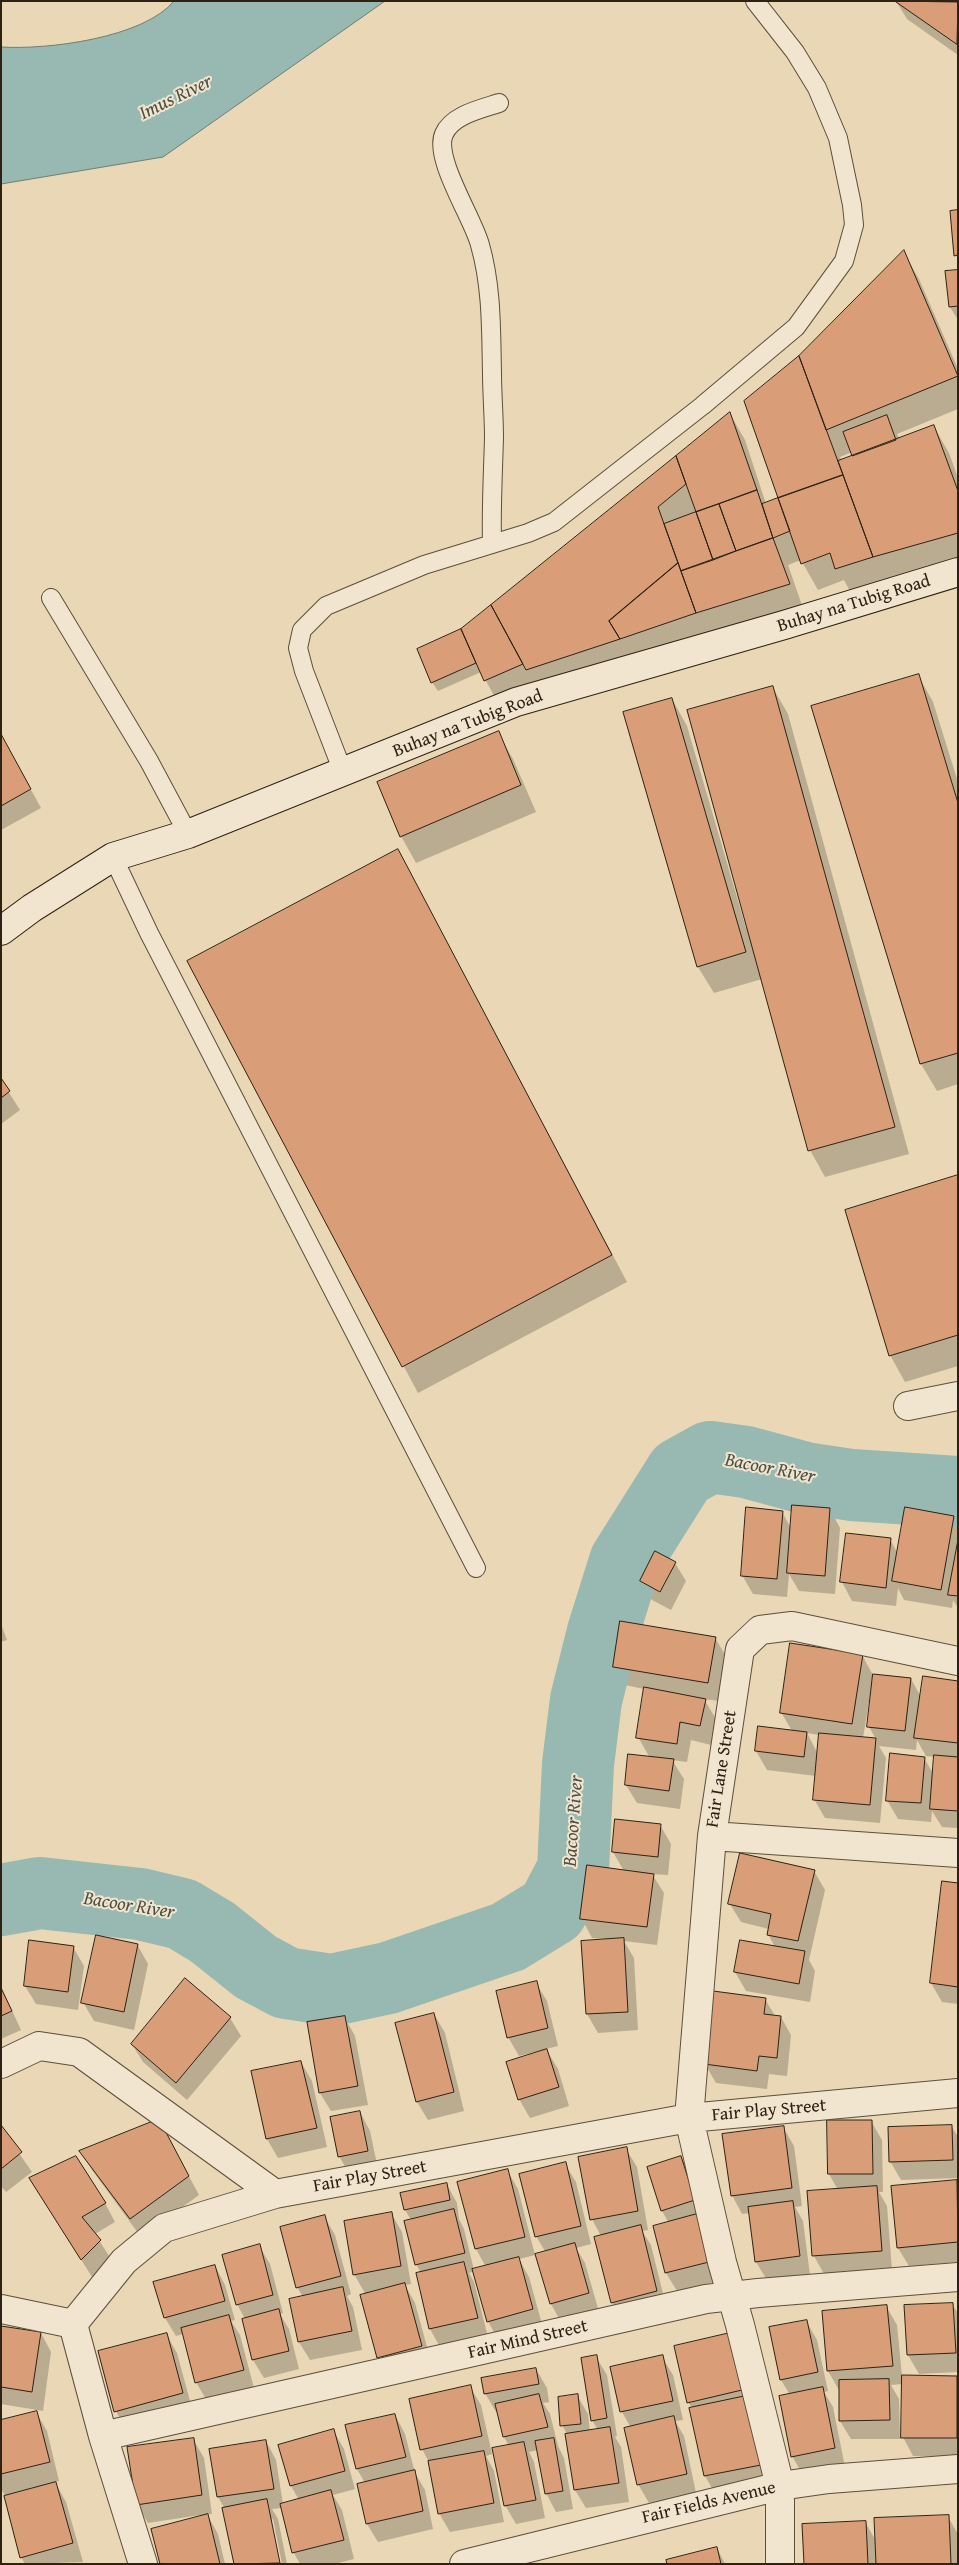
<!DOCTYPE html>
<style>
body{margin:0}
#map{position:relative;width:959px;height:2565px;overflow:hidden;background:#e9d7b5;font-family:"Gentium Book Plus",serif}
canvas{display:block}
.frame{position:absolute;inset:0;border:2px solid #2d2214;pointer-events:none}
</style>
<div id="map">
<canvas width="959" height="2565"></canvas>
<div class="frame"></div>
</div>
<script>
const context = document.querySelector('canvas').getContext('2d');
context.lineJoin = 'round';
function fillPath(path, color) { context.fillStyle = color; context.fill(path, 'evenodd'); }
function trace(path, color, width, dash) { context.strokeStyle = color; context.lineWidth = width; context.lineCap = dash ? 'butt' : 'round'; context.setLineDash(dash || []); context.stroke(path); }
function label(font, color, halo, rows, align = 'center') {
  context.font = font + ' "Gentium Book Plus",serif'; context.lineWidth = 4; context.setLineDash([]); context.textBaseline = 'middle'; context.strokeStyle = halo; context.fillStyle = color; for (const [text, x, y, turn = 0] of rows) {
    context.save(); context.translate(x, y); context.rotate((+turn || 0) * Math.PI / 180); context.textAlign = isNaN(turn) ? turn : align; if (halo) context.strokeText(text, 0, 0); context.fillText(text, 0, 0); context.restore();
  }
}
const water = new Path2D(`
 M174,1H385L163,157L1,184V47C47,50 144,38 174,1Z`);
const shadow = new Path2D(`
 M896,1H954L958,4V55L907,19Z
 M904,253L919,279L958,369V409L897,434L900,440L934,427L949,453L958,478V564L852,595L844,580L818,590L801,560L788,565L804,611L534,683L496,699L481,672L438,691L432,682L461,630L730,414L745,440L766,504L779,499L800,357ZM852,452L853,456L842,461L840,457Z
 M958,271V320L950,307Z
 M918,675L933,702L958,782V1084L937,1091L921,1064L813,707Z
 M773,688L788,714L909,1154L825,1177L810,1150L762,979L714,993L698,967L672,699L687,726L746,928L748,927Z
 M498,733L513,759L536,812L416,863L401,836Z
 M1,735L41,808L1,830Z
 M398,850L627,1282L418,1393L188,961Z
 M1,1080L20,1110L1,1124Z
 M958,1177V1366L905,1382L890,1355Z
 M830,1509L840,1528L835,1594L799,1591L789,1574L787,1597L753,1594L742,1575L782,1512L791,1528Z
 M954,1517L958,1524V1608L953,1600L952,1608L904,1600L898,1588L896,1606L852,1601L842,1582L890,1539L898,1554Z
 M675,1563L686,1581L671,1610L652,1600L641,1581Z
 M1,1624L7,1640L1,1642Z
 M715,1638L726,1656L719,1701L704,1699L716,1719L711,1745L691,1740L687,1762L672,1760L684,1779L680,1809L637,1803L626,1785L650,1758L638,1737L644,1689L625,1685L614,1667Z
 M862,1655L873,1675L911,1679L921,1697L958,1682V1828L942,1827L932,1811L931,1822L898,1819L887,1800L924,1758L934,1775L935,1757L926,1756L917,1740L916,1750L879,1746L886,1758L880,1823L825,1818L814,1799L816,1776L767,1770L756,1751L792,1731L781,1712ZM871,1690H873L869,1727L876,1739L863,1738ZM807,1733L820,1735L818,1754Z
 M660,1825L671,1844L668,1875L652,1874L664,1893L657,1945L624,1941L634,1958L638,2030L598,2033L587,2014L605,1939L592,1938L582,1919L624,1871L613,1852Z
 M814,1871L825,1890L809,1960L815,1971L810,2002L746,1991L735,1972L775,1947L768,1934L769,1929L741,1922L730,1904Z
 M958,1884V2004L942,2002L931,1983Z
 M138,1946L148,1964L134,2030L94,2021L83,2002Z
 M73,1947L84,1966L78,2010L36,2004L25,1986Z
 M536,1983L547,2001L558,2046L546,2049L558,2069L569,2106L530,2118L519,2099L540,2053L539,2051L519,2056L508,2037Z
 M1,1986L21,2030L1,2039Z
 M765,1999L775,2016L781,2017L791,2035L787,2076L769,2074L767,2089L716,2083L705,2064Z
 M434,2014L445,2033L464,2111L428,2120L417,2102Z
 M230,2018L241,2036L187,2100L143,2062L132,2044Z
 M345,2018L355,2036L368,2105L331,2111L320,2093Z
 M301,2062L312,2081L327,2147L278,2158L267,2139L253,2072Z
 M360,2112L370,2131L378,2169L350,2175L339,2156Z
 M871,2121L882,2140L883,2192H879L887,2206L892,2270L824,2274L814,2256L838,2190L829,2174L828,2122Z
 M1,2127L32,2172L6,2192L1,2186Z
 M783,2127L794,2146L802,2206L795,2207L803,2221L810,2275L767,2280L756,2262L750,2213L742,2214L732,2195Z
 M952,2127L958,2137V2178L901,2180L890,2161Z
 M169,2139L199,2195L141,2237L92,2170L81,2151Z
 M626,2149L637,2167L648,2230L642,2231L651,2245L667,2310L622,2321L612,2302L601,2236L592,2219Z
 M681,2157L692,2176L719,2281L677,2291L666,2273L654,2226L669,2223L662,2211Z
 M565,2164L576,2182L591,2244L576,2248L585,2263L599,2312L561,2322L551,2304L546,2253L536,2236Z
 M507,2170L518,2189L535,2255L519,2259L529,2277L543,2328L498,2340L488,2321L474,2271L469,2273L474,2282L488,2337L440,2347L430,2329L421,2273L416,2264L411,2220L405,2210L447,2185L457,2203L459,2219L464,2229L474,2270L486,2267L476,2249L459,2183Z
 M31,2179L105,2203L115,2222L95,2234L111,2259L92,2277Z
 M956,2181L958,2262L909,2266L898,2248Z
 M391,2213L402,2232L411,2284L405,2285L415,2303L432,2365L389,2376L378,2357L366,2295L354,2274Z
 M324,2216L335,2235L351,2294L347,2296L353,2307L362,2350L310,2360L299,2342L291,2300L303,2297L297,2287Z
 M259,2246L270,2264L283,2313L280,2314L289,2329L299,2369L264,2378L253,2360L245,2319L237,2304Z
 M215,2266L225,2285L235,2320L231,2321L240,2335L254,2388L207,2401L196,2382L183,2334L176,2336L165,2318L155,2283Z
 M952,2304L958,2313V2372L919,2374L908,2355L906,2306Z
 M886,2306L897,2325L902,2376L957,2377L958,2379V2457L913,2456L903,2437V2384L891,2385L899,2399L900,2439H851L840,2421L839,2390L828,2371Z
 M806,2321L817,2340L828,2391L824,2392L833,2407L845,2467L803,2475L792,2456L790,2395L781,2380L770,2328Z
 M1,2327L41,2333L51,2352L43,2411L1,2404Z
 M166,2334L177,2353L193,2412L126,2430L116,2411Z
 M729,2334L770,2483L716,2495L705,2476L692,2408L688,2402Z
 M596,2357L607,2375L617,2436L615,2437L621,2447L629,2502L586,2508L575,2490L567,2434L562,2425L577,2395L588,2414L590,2432L598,2430L592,2420Z
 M662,2357L673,2375L683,2420L675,2421L684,2436L696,2493L649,2503L638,2484L631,2428L622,2412L612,2368Z
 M536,2369L547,2388L549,2402L543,2403L550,2414L558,2446L564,2458L573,2509L556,2512L546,2493L538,2450L529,2452L534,2462L545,2518L516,2524L505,2505L509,2446L504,2437L498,2412H496L485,2393Z
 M470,2387L481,2405L492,2454L486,2456L494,2471L504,2522L450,2532L439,2513L430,2464L422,2449Z
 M36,2412L47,2431L59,2481L55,2482L66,2502L83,2562L25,2564L21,2557L6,2497L1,2489V2421Z
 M395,2415L405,2434L415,2473L425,2490L433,2529L378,2542L367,2524L365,2483L357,2469Z
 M333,2430L344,2449L355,2489L333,2495L342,2510L354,2559L334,2564H300L294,2553L282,2508L272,2509L278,2519L287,2564H282L273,2519H270L279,2564H235L225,2509L218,2497L211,2450L266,2441L276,2460L283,2504L299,2500L291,2486Z
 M193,2439L204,2458L212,2514H207L218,2534L225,2564H161L200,2515L148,2523L137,2504Z
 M948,2517L958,2534V2564H805L865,2522L876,2541Z
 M717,2548L725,2564H668Z`);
const river = new Path2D(`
 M1,1900L40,1893L140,1904L182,1914L212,1932L256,1967L286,1983L332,1990L388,1978L508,1937L552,1910L573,1870L578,1764L586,1700L603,1632L625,1562L681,1473L710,1457L746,1462L805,1478L852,1485L958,1492`);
const building = new Path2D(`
 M895,1L958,2L957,44Z
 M958,210V255L954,256L950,211Z
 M904,250L958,376L826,430L799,356Z
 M958,270V306L949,307L945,271Z
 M799,356L843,475L778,498L744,401Z
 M730,412L757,490L696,512L676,456Z
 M887,415L896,440L852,456L843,432Z
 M934,425L958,491V533L873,557L838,461Z
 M676,456L686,484L658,507L678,563L609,621L620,639L526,670L491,605Z
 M843,475L873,557L835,569L830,553L801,564L778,498Z
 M757,490L773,538L736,551L719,504Z
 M778,498L790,531L773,538L762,504Z
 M719,504L736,551L713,560L696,512Z
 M696,512L713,560L681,571L664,524Z
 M773,538L790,584L696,613L681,571Z
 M678,563L696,613L620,639L609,621Z
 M491,605L523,664L484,681L461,629Z
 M461,629L476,663L431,683L417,649Z
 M919,674L958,803V1053L920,1064L811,706Z
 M773,686L895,1127L808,1151L687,710Z
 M672,698L746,952L697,967L623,712Z
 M499,731L521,785L400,837L377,782Z
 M1,734L31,789L1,806Z
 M398,849L612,1255L402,1367L187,961Z
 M1,1078L10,1091L1,1098Z
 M958,1175V1335L889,1356L845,1210Z
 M792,1505L830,1508L825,1576L787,1573Z
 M746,1507L783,1511L777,1579L741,1576Z
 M905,1507L954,1516L941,1590L892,1581Z
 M846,1533L891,1538L886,1588L840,1582Z
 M958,1540V1596L948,1595Z
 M655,1551L676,1562L660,1592L640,1581Z
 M620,1621L716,1637L708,1683L613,1667Z
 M790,1643L863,1654L852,1724L780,1713Z
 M873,1674L911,1678L905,1731L867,1727Z
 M923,1676L958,1681V1743L914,1738Z
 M644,1687L706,1699L700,1726L680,1722L677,1744L636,1738Z
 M758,1726L807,1732L804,1757L755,1751Z
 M819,1733L876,1738L870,1805L813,1800Z
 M890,1753L925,1757L921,1803L886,1801Z
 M628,1754L674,1759L669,1791L625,1785Z
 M934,1755L958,1757V1811L930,1809Z
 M615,1819L661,1824L658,1857L612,1852Z
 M740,1853L815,1870L798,1941L767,1935L771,1914L728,1904Z
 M587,1865L654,1874L647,1927L580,1919Z
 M942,1881L958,1883V1987L930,1983Z
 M96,1935L138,1944L124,2012L81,2003Z
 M624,1938L628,2012L586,2014L581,1941Z
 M29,1940L74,1946L68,1992L24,1986Z
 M740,1940L805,1951L799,1984L734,1972Z
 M185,1978L231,2017L176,2083L131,2044Z
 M537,1981L548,2028L507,2038L496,1991Z
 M1,1988L12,2011L1,2016Z
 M713,1991L766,1998L764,2014L781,2016L777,2058L759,2056L757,2071L704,2064Z
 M434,2013L454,2092L416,2102L395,2023Z
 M345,2016L358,2086L319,2093L307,2022Z
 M547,2049L559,2087L518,2100L506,2062Z
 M301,2061L317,2128L266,2139L251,2071Z
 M360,2111L368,2151L338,2157L330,2117Z
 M159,2119L189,2176L130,2219L79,2151Z
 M827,2120H872L873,2174H828Z
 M1,2125L22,2152L1,2169Z
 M952,2125L953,2160L889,2162L888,2127Z
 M784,2126L792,2188L731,2196L722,2134Z
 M627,2147L638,2211L590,2220L578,2157Z
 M76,2156L106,2203L82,2217L101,2240L81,2260L29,2178Z
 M681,2156L695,2200L661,2211L647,2167Z
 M566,2162L581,2226L535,2237L519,2174Z
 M508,2169L525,2237L475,2249L457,2182Z
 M957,2180L958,2242L897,2248L891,2186Z
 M447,2183L450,2200L404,2210L400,2193Z
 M877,2186L882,2251L812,2256L807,2191Z
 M793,2201L800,2256L755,2262L748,2207Z
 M454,2209L465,2253L415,2265L404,2221Z
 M392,2212L401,2266L353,2275L344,2221Z
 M697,2214L709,2262L665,2273L653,2226Z
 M325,2215L341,2276L296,2288L280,2227Z
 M641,2225L657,2291L611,2303L594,2237Z
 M575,2243L589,2293L550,2304L535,2254Z
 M260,2244L273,2295L236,2305L222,2255Z
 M519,2257L533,2309L487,2322L472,2269Z
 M464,2262L478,2318L429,2329L416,2273Z
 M215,2265L225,2301L164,2318L153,2282Z
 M405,2283L422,2346L377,2358L360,2295Z
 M343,2287L352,2331L298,2342L289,2299Z
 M953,2303L956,2353L907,2355L904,2305Z
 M887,2305L893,2366L827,2371L822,2311Z
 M279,2309L289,2351L252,2360L242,2319Z
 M229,2315L244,2370L195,2383L181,2328Z
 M807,2320L818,2372L780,2380L769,2327Z
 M1,2326L41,2332L32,2392L1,2387Z
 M167,2333L183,2393L114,2412L98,2351Z
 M730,2333L742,2390L687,2403L674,2346Z
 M597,2355L607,2418L591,2421L581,2358Z
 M663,2355L673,2401L620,2412L610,2367Z
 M536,2368L539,2384L484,2394L481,2378Z
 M902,2375L957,2376V2438H901Z
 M889,2379L890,2420L839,2421V2380Z
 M471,2385L482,2436L420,2450L409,2399Z
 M823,2387L835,2448L791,2457L779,2396Z
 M539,2394L548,2427L503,2437L495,2404Z
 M578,2394L581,2424L560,2426L558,2397Z
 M746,2396L761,2465L704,2476L689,2408Z
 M37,2411L50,2462L1,2474V2420Z
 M395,2414L406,2457L356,2469L345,2425Z
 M674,2416L687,2474L637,2485L624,2428Z
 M610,2427L619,2483L574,2490L565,2434Z
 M334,2429L345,2471L290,2486L278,2445Z
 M194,2438L202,2495L136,2505L127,2447Z
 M554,2438L563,2491L545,2494L535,2441Z
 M266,2440L274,2489L217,2497L209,2449Z
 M524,2442L536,2500L504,2506L492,2448Z
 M484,2451L494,2503L438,2514L428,2461Z
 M415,2470L423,2511L366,2524L357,2484Z
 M56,2482L73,2543L20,2558L4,2496Z
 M331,2490L344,2540L292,2553L280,2504Z
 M267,2499L280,2563L234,2564L222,2508Z
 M208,2514L220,2564H160L151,2529Z
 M949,2515L951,2564H876L874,2518Z
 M866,2521L868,2564H804L802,2524Z
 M717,2547L721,2564H667L666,2560Z`);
const lane = new Path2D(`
 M492,544C491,508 493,473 494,438C494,416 492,394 492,373C491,330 492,287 480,245C474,220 433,158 444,134C452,115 481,109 499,103
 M51,598L149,761L188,834
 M343,772L304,671L298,648L302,630L326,606L424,565L528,533L554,522L702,406L796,327L844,261L854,225L852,205L838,138L817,88L795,52L755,1
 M113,857L149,933L476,1568`);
const street = new Path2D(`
 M908,1406L958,1396
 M712,1836L958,1853
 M1,2064L39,2046L79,2052L275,2194
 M1,2309L73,2324
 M103,2436L706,2299L758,2293L958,2277
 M143,2564L103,2436L73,2324L124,2261L164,2228L275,2194L689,2118L958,2093
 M464,2564L780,2486L829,2479L958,2469
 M780,2564V2486L740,2325L722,2262L689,2118L712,1836L740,1649L760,1630L792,1626L958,1661`);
const secondary = new Path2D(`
 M1,931L32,908L113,857L188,834L516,702L784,625L958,572`);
const streetNames = [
 ["Buhay na Tubig Road",854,604,-17],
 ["Buhay na Tubig Road",468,724,-21],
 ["Fair Lane Street",722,1769,-81],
 ["Fair Play Street",769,2111,-5],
 ["Fair Play Street",370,2177,-10],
 ["Fair Mind Street",528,2340,-13],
 ["Fair Fields Avenue",709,2503,-13]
];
const waterNames = [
 ["Imus River",176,98,-26],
 ["Bacoor River",770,1469,11],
 ["Bacoor River",574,1821,-86],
 ["Bacoor River",129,1906,9]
];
fillPath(water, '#97b9b1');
trace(water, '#6d7d72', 1);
fillPath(shadow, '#0003');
trace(river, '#97b9b1', 72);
fillPath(building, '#d99d77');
trace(building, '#2d2214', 1);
trace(lane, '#5c4f3c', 20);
trace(street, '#5c4f3c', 30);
trace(secondary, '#2d2214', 30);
trace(lane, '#f1e5cf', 18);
trace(street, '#f1e5cf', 28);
trace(secondary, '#f1e5cf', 28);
label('18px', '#2d2214', '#f1e5cf', streetNames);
label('italic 19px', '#4d4f43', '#f1e5cf', waterNames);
</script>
